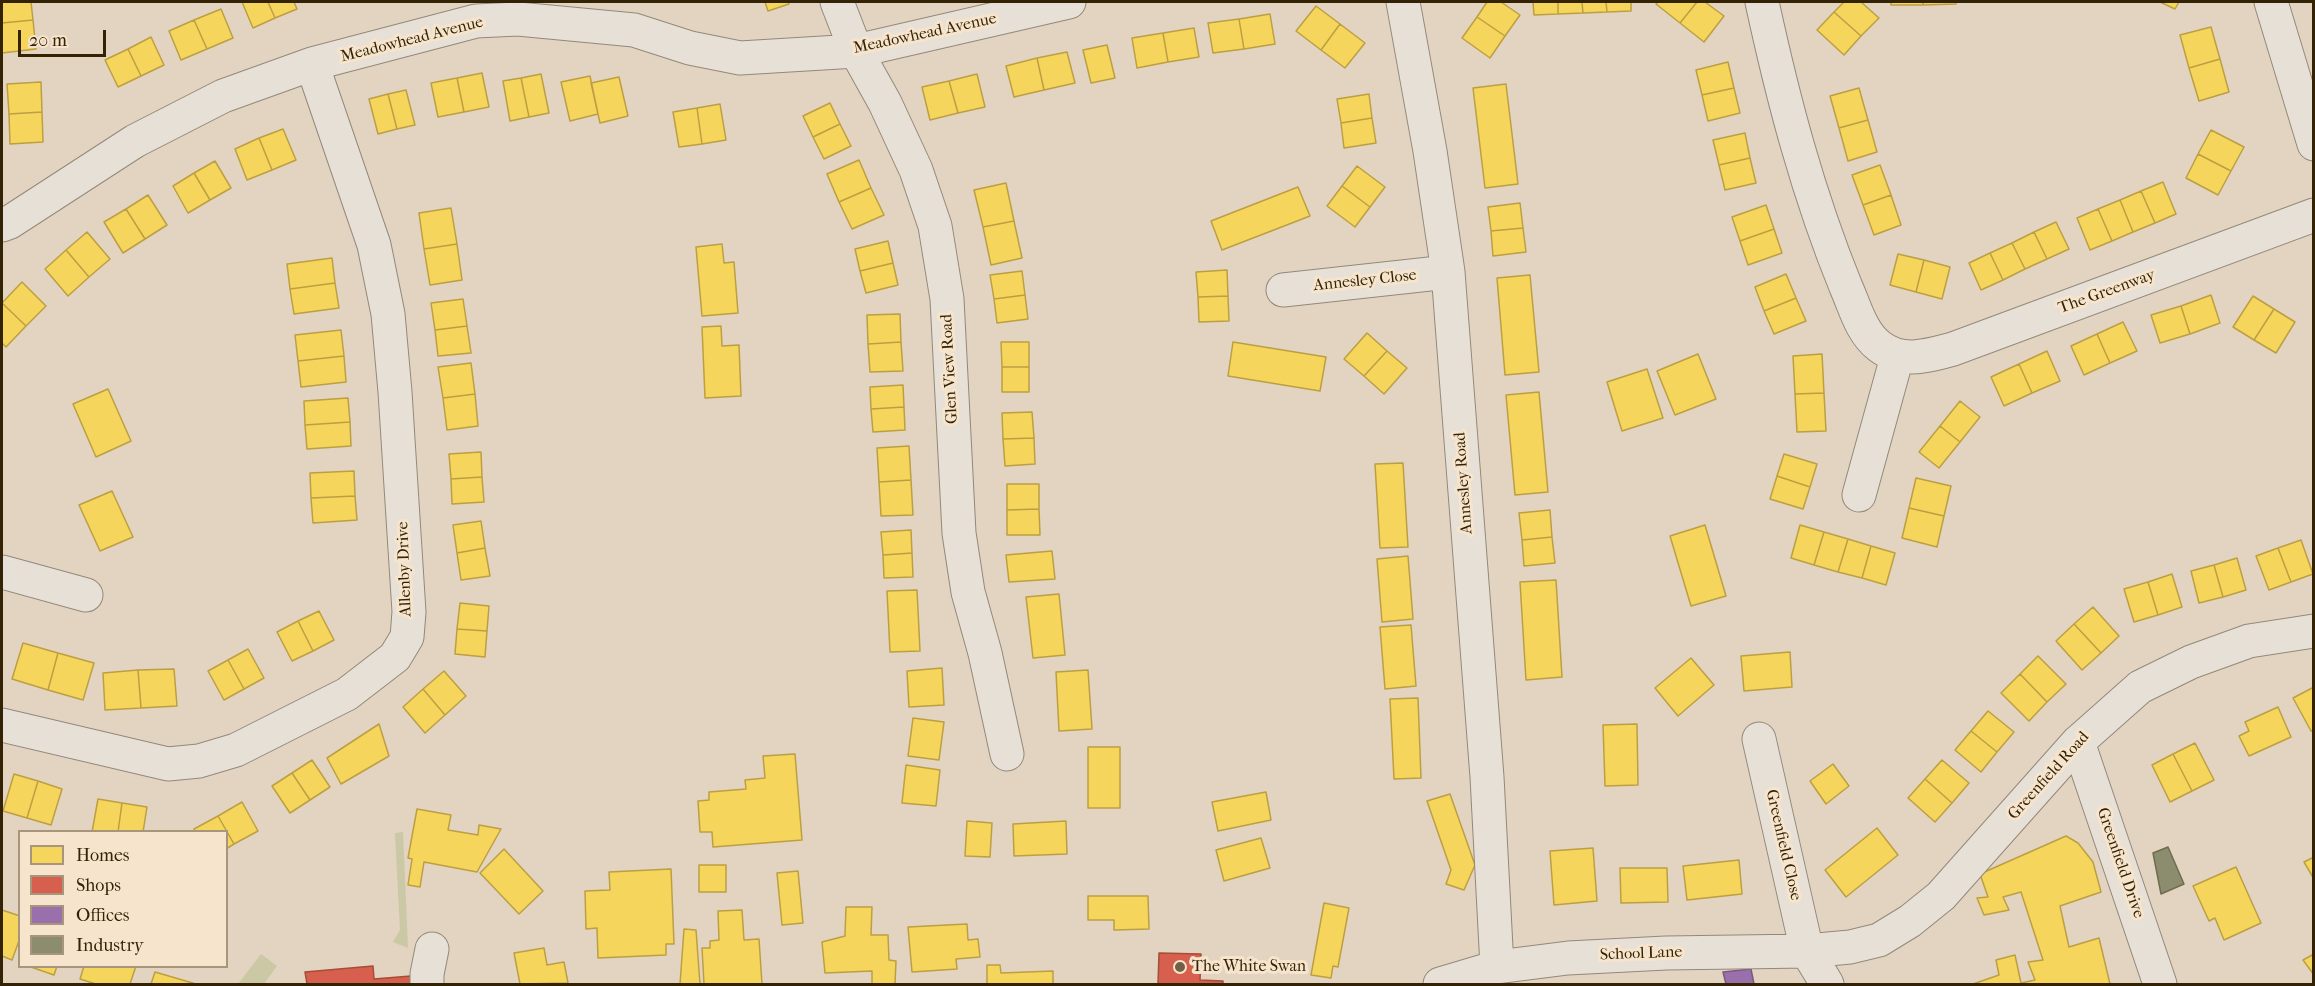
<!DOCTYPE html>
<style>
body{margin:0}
#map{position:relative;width:2315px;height:986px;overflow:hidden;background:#e2d4c0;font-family:"IM FELL French Canon",serif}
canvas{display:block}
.frame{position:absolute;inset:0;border:3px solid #342205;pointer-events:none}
.legend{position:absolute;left:18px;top:830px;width:210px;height:138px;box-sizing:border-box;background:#f6e4cc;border:2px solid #a8967c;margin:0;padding:8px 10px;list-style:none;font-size:18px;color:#342205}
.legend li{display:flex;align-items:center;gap:12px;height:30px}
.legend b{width:30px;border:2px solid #a8967c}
.scale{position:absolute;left:18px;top:30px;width:88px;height:27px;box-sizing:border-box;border:3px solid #342205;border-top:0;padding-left:8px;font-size:18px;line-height:21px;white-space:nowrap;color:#342205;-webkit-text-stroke:4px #f6e4cc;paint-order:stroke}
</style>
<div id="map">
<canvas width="2315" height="986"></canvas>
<div class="frame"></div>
<ul class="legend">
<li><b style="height:16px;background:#f6d55c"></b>Homes</li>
<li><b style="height:16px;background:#d6604d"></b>Shops</li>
<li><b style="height:16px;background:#9970ab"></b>Offices</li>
<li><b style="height:16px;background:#8c8c6e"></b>Industry</li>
</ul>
<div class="scale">20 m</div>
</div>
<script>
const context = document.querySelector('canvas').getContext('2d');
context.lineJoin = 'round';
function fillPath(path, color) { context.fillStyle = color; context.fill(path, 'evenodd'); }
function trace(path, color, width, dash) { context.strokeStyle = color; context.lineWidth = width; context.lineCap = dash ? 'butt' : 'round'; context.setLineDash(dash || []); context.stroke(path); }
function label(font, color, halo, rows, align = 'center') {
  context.font = font + ' "IM FELL French Canon",serif'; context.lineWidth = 6; context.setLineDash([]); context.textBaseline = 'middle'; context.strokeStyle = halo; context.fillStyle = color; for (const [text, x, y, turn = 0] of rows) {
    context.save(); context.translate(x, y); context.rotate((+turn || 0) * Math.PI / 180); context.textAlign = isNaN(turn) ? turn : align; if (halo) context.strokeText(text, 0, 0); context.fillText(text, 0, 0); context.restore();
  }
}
const green = new Path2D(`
 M403,832L408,948L393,942L400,930L395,833Z
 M261,954L277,966L264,984H238Z`);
const homes = new Path2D(`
 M2,2H31L33,20L2,23Z
 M242,2H268L275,18L253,28Z
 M268,2H294L297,9L275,18Z
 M765,2H788L789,4L768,11Z
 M1487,2H1501L1520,15L1505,36L1477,17Z
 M1533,2H1558V14L1534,15Z
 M1558,2H1582L1583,13L1558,14Z
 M1582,2H1606L1607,12L1583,13Z
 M1606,2H1631V11L1607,12Z
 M1658,2H1697L1680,23L1656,4Z
 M1697,2H1705L1724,16L1704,42L1680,23Z
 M1844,2H1861L1879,18L1861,36L1834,12Z
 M1891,2H1923V5H1891Z
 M1923,2H1956V4L1923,5Z
 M2160,2H2179L2175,9Z
 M1316,6L1340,24L1321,50L1296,31Z
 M221,9L233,38L207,49L194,20Z
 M1834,12L1861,36L1844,55L1817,30Z
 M1270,14L1275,44L1244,49L1239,19Z
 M1477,17L1505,36L1490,58L1462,38Z
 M1239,19L1244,49L1213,53L1208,23Z
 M33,20L36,49L2,53V23Z
 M194,20L207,49L181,60L169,31Z
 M1340,24L1365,43L1345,68L1321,50Z
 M2211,27L2220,59L2189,68L2180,35Z
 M1194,28L1199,57L1168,62L1163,33Z
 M1163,33L1168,62L1137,68L1132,38Z
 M151,37L164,65L141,76L128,49Z
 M1107,45L1115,78L1091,83L1083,50Z
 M128,49L141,76L118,87L105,60Z
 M1067,52L1075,83L1044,90L1037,58Z
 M1037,58L1044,90L1014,97L1006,66Z
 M2220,59L2229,92L2199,101L2189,68Z
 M1728,62L1734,88L1702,95L1696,70Z
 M482,73L489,107L464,112L457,78Z
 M541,74L549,113L529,117L521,78Z
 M977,74L985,107L958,113L949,81Z
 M590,76L598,114L570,121L561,82Z
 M619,77L628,116L600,123L591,83Z
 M457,78L464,112L438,117L431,83Z
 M521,78L529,117L510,121L503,81Z
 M949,81L958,113L930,120L922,87Z
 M41,82L42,112L9,114L7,84Z
 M1506,84L1518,184L1485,188L1473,88Z
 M1734,88L1740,113L1708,121L1702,95Z
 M1859,88L1868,120L1839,128L1830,96Z
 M406,90L415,125L397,129L388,94Z
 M388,94L397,129L378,134L369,99Z
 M1369,94L1372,118L1341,123L1337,99Z
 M830,103L840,124L813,137L803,116Z
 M720,104L726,140L702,144L697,108Z
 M697,108L702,144L679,147L673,112Z
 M42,112L43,142L10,144L9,114Z
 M1372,118L1376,143L1344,148L1341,123Z
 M1868,120L1877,152L1848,161L1839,128Z
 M840,124L851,146L824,159L813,137Z
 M283,129L296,160L272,170L259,138Z
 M2211,130L2244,147L2231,171L2198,154Z
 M1745,133L1750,158L1719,165L1713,140Z
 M259,138L272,170L247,180L235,149Z
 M2198,154L2231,171L2218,195L2186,178Z
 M1750,158L1756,183L1725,190L1719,165Z
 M859,160L871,188L839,202L827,174Z
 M215,161L231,188L210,200L194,173Z
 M1880,165L1891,195L1863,205L1852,175Z
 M1357,166L1385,187L1370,207L1342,186Z
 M194,173L210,200L188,213L173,186Z
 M2163,182L2176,214L2155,223L2141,191Z
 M1006,183L1014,221L983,227L974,190Z
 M1342,186L1370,207L1355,227L1327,206Z
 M1298,187L1310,216L1222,250L1211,221Z
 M871,188L884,215L852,229L839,202Z
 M2141,191L2155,223L2133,232L2120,200Z
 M148,195L167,225L145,239L126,209Z
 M1891,195L1901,225L1874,235L1863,205Z
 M2120,200L2133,232L2112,241L2098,209Z
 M1520,203L1523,228L1491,231L1488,207Z
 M1766,205L1774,229L1740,241L1732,217Z
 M451,208L457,244L424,249L419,213Z
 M126,209L145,239L123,253L104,222Z
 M2098,209L2112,241L2090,250L2077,218Z
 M1014,221L1022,258L991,265L983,227Z
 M2056,222L2069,249L2047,259L2034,232Z
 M1523,228L1526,252L1493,256L1491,231Z
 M1774,229L1782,253L1748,265L1740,241Z
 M87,232L110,259L89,277L66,250Z
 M2034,232L2047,259L2025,269L2012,243Z
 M888,241L893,263L860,271L855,249Z
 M2012,243L2025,269L2003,280L1990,253Z
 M457,244L462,280L430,285L424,249Z
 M722,244L724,263L734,262L738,313L702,316L696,247Z
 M66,250L89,277L68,296L45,269Z
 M1990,253L2003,280L1981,290L1969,263Z
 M1898,254L1924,260L1916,292L1890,285Z
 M332,258L335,283L290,289L287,264Z
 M1924,260L1950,267L1942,299L1916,292Z
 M893,263L898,285L866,293L860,271Z
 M1227,270L1228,296L1198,297L1196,272Z
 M1022,271L1025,295L994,299L990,275Z
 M1786,274L1796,298L1764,311L1755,287Z
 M1530,275L1539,372L1505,375L1497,278Z
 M22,282L46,306L26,326L2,303Z
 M335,283L339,308L294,314L290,289Z
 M1025,295L1028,319L997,323L994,299Z
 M2211,295L2220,323L2190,334L2181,306Z
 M1228,296L1229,321L1199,322L1198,297Z
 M2253,296L2274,309L2254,340L2233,327Z
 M1796,298L1806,321L1774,334L1764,311Z
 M463,299L467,326L435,330L431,303Z
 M2,303L26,326L6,347L2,343Z
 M2181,306L2190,334L2160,343L2151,315Z
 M2274,309L2295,322L2276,353L2254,340Z
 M900,314L901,342L868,344L867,315Z
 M2123,322L2137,351L2110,363L2097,334Z
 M467,326L471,353L438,356L435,330Z
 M721,326L722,346L739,345L741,396L705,398L702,327Z
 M341,330L344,356L298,361L295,335Z
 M1367,333L1387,351L1364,376L1344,359Z
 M2097,334L2110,363L2084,375L2071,346Z
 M901,342L903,371L870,372L868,344Z
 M1001,342H1029V367H1002Z
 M1233,342L1326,357L1320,391L1228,376Z
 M1387,351L1407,368L1384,394L1364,376Z
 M2047,351L2060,381L2032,393L2019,364Z
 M1698,354L1716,399L1675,415L1657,371Z
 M1822,354L1824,393L1795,394L1793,356Z
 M344,356L346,382L301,387L298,361Z
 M471,363L475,394L443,398L438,367Z
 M2019,364L2032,393L2004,406L1991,377Z
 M1002,367H1029V392H1002Z
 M1647,369L1663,418L1622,431L1607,382Z
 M903,385L904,407L871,409L870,387Z
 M108,389L131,441L96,457L73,404Z
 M1539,392L1548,492L1515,495L1506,395Z
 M1824,393L1826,431L1797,432L1795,394Z
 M475,394L478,426L447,430L443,398Z
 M348,398L350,422L305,425L304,401Z
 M1960,401L1980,417L1960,442L1940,426Z
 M904,407L905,430L873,432L871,409Z
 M1032,412L1034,438L1003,439L1002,413Z
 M350,422L351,446L307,449L305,425Z
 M1940,426L1960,442L1939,468L1919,452Z
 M1034,438L1035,464L1005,466L1003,439Z
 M909,446L911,480L879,482L877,448Z
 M481,452L482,477L451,479L449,454Z
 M1784,454L1817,464L1810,487L1777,476Z
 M1403,463L1408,547L1380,548L1375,464Z
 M354,471L355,496L311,498L310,473Z
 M1777,476L1810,487L1803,509L1770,499Z
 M482,477L484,502L452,504L451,479Z
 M1916,478L1951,486L1944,516L1909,508Z
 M911,480L913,515L881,516L879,482Z
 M1007,484H1039V509L1007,510Z
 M112,491L133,537L100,551L79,505Z
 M355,496L357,520L313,523L311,498Z
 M1909,508L1944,516L1937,547L1902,538Z
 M1039,509L1040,535H1007V510Z
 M1550,510L1552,537L1522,540L1519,513Z
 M481,521L485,548L457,553L453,525Z
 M1705,525L1726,596L1691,606L1670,536Z
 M1800,525L1824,532L1814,565L1791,558Z
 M911,530L912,553L883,555L881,532Z
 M1824,532L1848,539L1838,572L1814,565Z
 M1552,537L1555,563L1524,566L1522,540Z
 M1848,539L1871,546L1862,578L1838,572Z
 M2301,540L2313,574L2291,582L2278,548Z
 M1871,546L1895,553L1886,585L1862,578Z
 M485,548L490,576L461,580L457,553Z
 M2278,548L2291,582L2269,590L2256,556Z
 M1052,551L1055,579L1009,582L1006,555Z
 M912,553L913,577L884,578L883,555Z
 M1408,556L1413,619L1382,622L1377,559Z
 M2237,558L2246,590L2223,597L2214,565Z
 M2214,565L2223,597L2199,603L2191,571Z
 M2172,574L2182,607L2158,615L2148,582Z
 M1556,580L1562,677L1526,680L1520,582Z
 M2148,582L2158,615L2134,622L2124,589Z
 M917,590L920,651L890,652L887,591Z
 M1059,594L1065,655L1033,658L1026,597Z
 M460,603L489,606L487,631L457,629Z
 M2093,607L2119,636L2101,653L2074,624Z
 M319,611L334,640L313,651L298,621Z
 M298,621L313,651L292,661L277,632Z
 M2074,624L2101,653L2082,670L2056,641Z
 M1411,625L1416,686L1385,689L1380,627Z
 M457,629L487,631L485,657L455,654Z
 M23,643L58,653L48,690L12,679Z
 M248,649L264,678L244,689L228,660Z
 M1790,652L1792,687L1744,691L1741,656Z
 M58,653L94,663L83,700L48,690Z
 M2038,656L2066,684L2047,702L2020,674Z
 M1691,658L1714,685L1678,716L1655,688Z
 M228,660L244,689L224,700L208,671Z
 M942,668L944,705L909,707L907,671Z
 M174,669L177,706L141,708L138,670Z
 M138,670L141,708L105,710L103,673Z
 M1088,670L1092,729L1059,731L1056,672Z
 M444,671L466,696L445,715L423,689Z
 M2020,674L2047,702L2029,721L2001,693Z
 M2314,687V730L2311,731L2293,698Z
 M423,689L445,715L425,733L403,707Z
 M1418,698L1421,778L1394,779L1390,699Z
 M2278,707L2291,737L2249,756L2239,736L2249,731L2245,722Z
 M1988,711L2014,732L1997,752L1971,731Z
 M913,718L944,722L939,760L908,756Z
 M379,724L389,756L341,784L327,758Z
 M1637,724L1638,785L1605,786L1603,725Z
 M1971,731L1997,752L1981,772L1955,750Z
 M2195,743L2214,780L2192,791L2173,754Z
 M1088,747H1120V808H1088Z
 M795,754L802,840L713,847L712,832H700L698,801L709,800V792L746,789L745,780L765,778L763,756Z
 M2173,754L2192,791L2170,802L2152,765Z
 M312,760L330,787L310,800L292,773Z
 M1942,760L1969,783L1952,803L1925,779Z
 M1833,764L1849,786L1826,804L1810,781Z
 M906,765L940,770L936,806L902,803Z
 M292,773L310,800L290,813L272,786Z
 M14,774L38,781L27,818L3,811Z
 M1925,779L1952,803L1935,822L1908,798Z
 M38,781L62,789L51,825L27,818Z
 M1266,792L1271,820L1218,831L1212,802Z
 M1450,794L1475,865L1464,890L1446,884L1451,870L1427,801Z
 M98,799L122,803L118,832H92Z
 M242,802L258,831L234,844L218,816Z
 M122,803L147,807L143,832H118Z
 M417,809L451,815L448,830L478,835L479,825L501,829L477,872L424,862L420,887L408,885L412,859L408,858Z
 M218,816L234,844L226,849V832H195L194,829Z
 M967,821L992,823L990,857L965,856Z
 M1066,821L1067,854L1014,856L1013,824Z
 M1877,828L1898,855L1846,897L1825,870Z
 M2066,836L2078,843L2093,862L2101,892L2060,906L2069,947L2099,938L2110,984H1973L1999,975L1996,960L2015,955L2021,983L2035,980L2028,962L2043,960L2021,892L2003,897L2009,910L1984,915L1977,898L1988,897L1980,874Z
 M1261,838L1270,868L1224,881L1216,850Z
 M1593,848L1597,901L1554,905L1550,851Z
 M504,849L543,891L519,914L480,873Z
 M2314,857V879L2304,862Z
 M1739,860L1742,894L1687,900L1683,866Z
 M699,865H726V892H699Z
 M2236,867L2261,923L2224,940L2215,918L2209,921L2193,886Z
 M1620,868H1667L1668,902L1621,903Z
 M671,869L674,944H666V955L598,958L597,928L586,929L585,891L610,890L609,872Z
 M798,871L803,923L782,925L777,873Z
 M1088,896H1148L1149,929L1114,930V920H1088Z
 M1324,903L1349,908L1338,967L1333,966L1331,978L1311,975Z
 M846,907H872L871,935H888L889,960L896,961L895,984H872V971L825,973L822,942L845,936Z
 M2,910L20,916V938L12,960L2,956Z
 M742,910L744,940L759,939L762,984H704L702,948H710V941L719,940L718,911Z
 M967,924L968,940L978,939L980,957L956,959L957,969L912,972L908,927Z
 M684,929L696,930L700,984H680Z
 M544,948L547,965L564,962L568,983L520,984L514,953Z
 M2314,954V975L2303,960Z
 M987,965H1000L1001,973L1053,971V984H987Z
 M28,966H57L54,975Z
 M84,966H136L130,984H96L80,979Z
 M155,972L196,984H151Z`);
const shops = new Path2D(`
 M1159,953L1201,954L1200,980L1223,981V984H1158Z
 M373,966L374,979L411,976L412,984H307L305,972Z`);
const offices = new Path2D(`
 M1751,969L1754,984H1726L1723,972Z`);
const industry = new Path2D(`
 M2168,847L2184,884L2161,894L2153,853Z`);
const minor = new Path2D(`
 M837,2L856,51L885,103L916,170L935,226L947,299L959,533L968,592L985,653L1007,754
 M1403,2L1430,151L1448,272L1487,777L1497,967
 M1762,2C1783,99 1808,194 1846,287C1855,307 1861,332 1879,346C1902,364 1927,356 1953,349L2314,215
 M2271,2L2314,144
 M2,225L10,222L135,141L223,96L312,64L476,21L518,19L634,30L690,48L740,58L856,51L1069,2
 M1283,290L1448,272
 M1859,495L1897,357
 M2,572L86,595
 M2,725L168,764L199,761L236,750L347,694L395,657L407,637L409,612L395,392L388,314L374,245L312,64
 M1759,739L1807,951L1827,984
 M2078,742L2160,984
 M427,984V974L432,949
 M1440,984L1497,967L1568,958L1666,953L1807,951L1850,947L1879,940L1910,921L1941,896L2078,742L2140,687L2191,662L2249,641L2314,631`);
const markers = [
 [1180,967,6,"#716046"]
];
const streetNames = [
 ["Meadowhead Avenue",925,34,-12],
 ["Meadowhead Avenue",412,40,-14],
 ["Annesley Close",1365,281,-6],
 ["The Greenway",2107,292,-20],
 ["Glen View Road",950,369,-93],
 ["Annesley Road",1464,483,-94],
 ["Allenby Drive",405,569,-92],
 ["Greenfield Road",2049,776,-48],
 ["Greenfield Close",1783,845,77],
 ["Greenfield Drive",2120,863,71],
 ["School Lane",1641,954,-2]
];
const poiNames = [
 ["The White Swan",1192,967]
];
fillPath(green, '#cac8a5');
fillPath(homes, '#f6d55c');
trace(homes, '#bc9f42', 1.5);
fillPath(shops, '#d6604d');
trace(shops, '#a54d37', 1.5);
fillPath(offices, '#9970ab');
trace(offices, '#7b5979', 1.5);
fillPath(industry, '#8c8c6e');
trace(industry, '#726c4e', 1.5);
trace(minor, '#93897a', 35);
trace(minor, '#e7e0d6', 33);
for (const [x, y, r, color] of markers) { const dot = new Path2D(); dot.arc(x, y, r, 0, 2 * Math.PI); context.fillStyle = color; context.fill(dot); trace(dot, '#f6e4cc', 2); }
label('16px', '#342205', '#f6e4cc', streetNames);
label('16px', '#342205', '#f6e4cc', poiNames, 'left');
</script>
